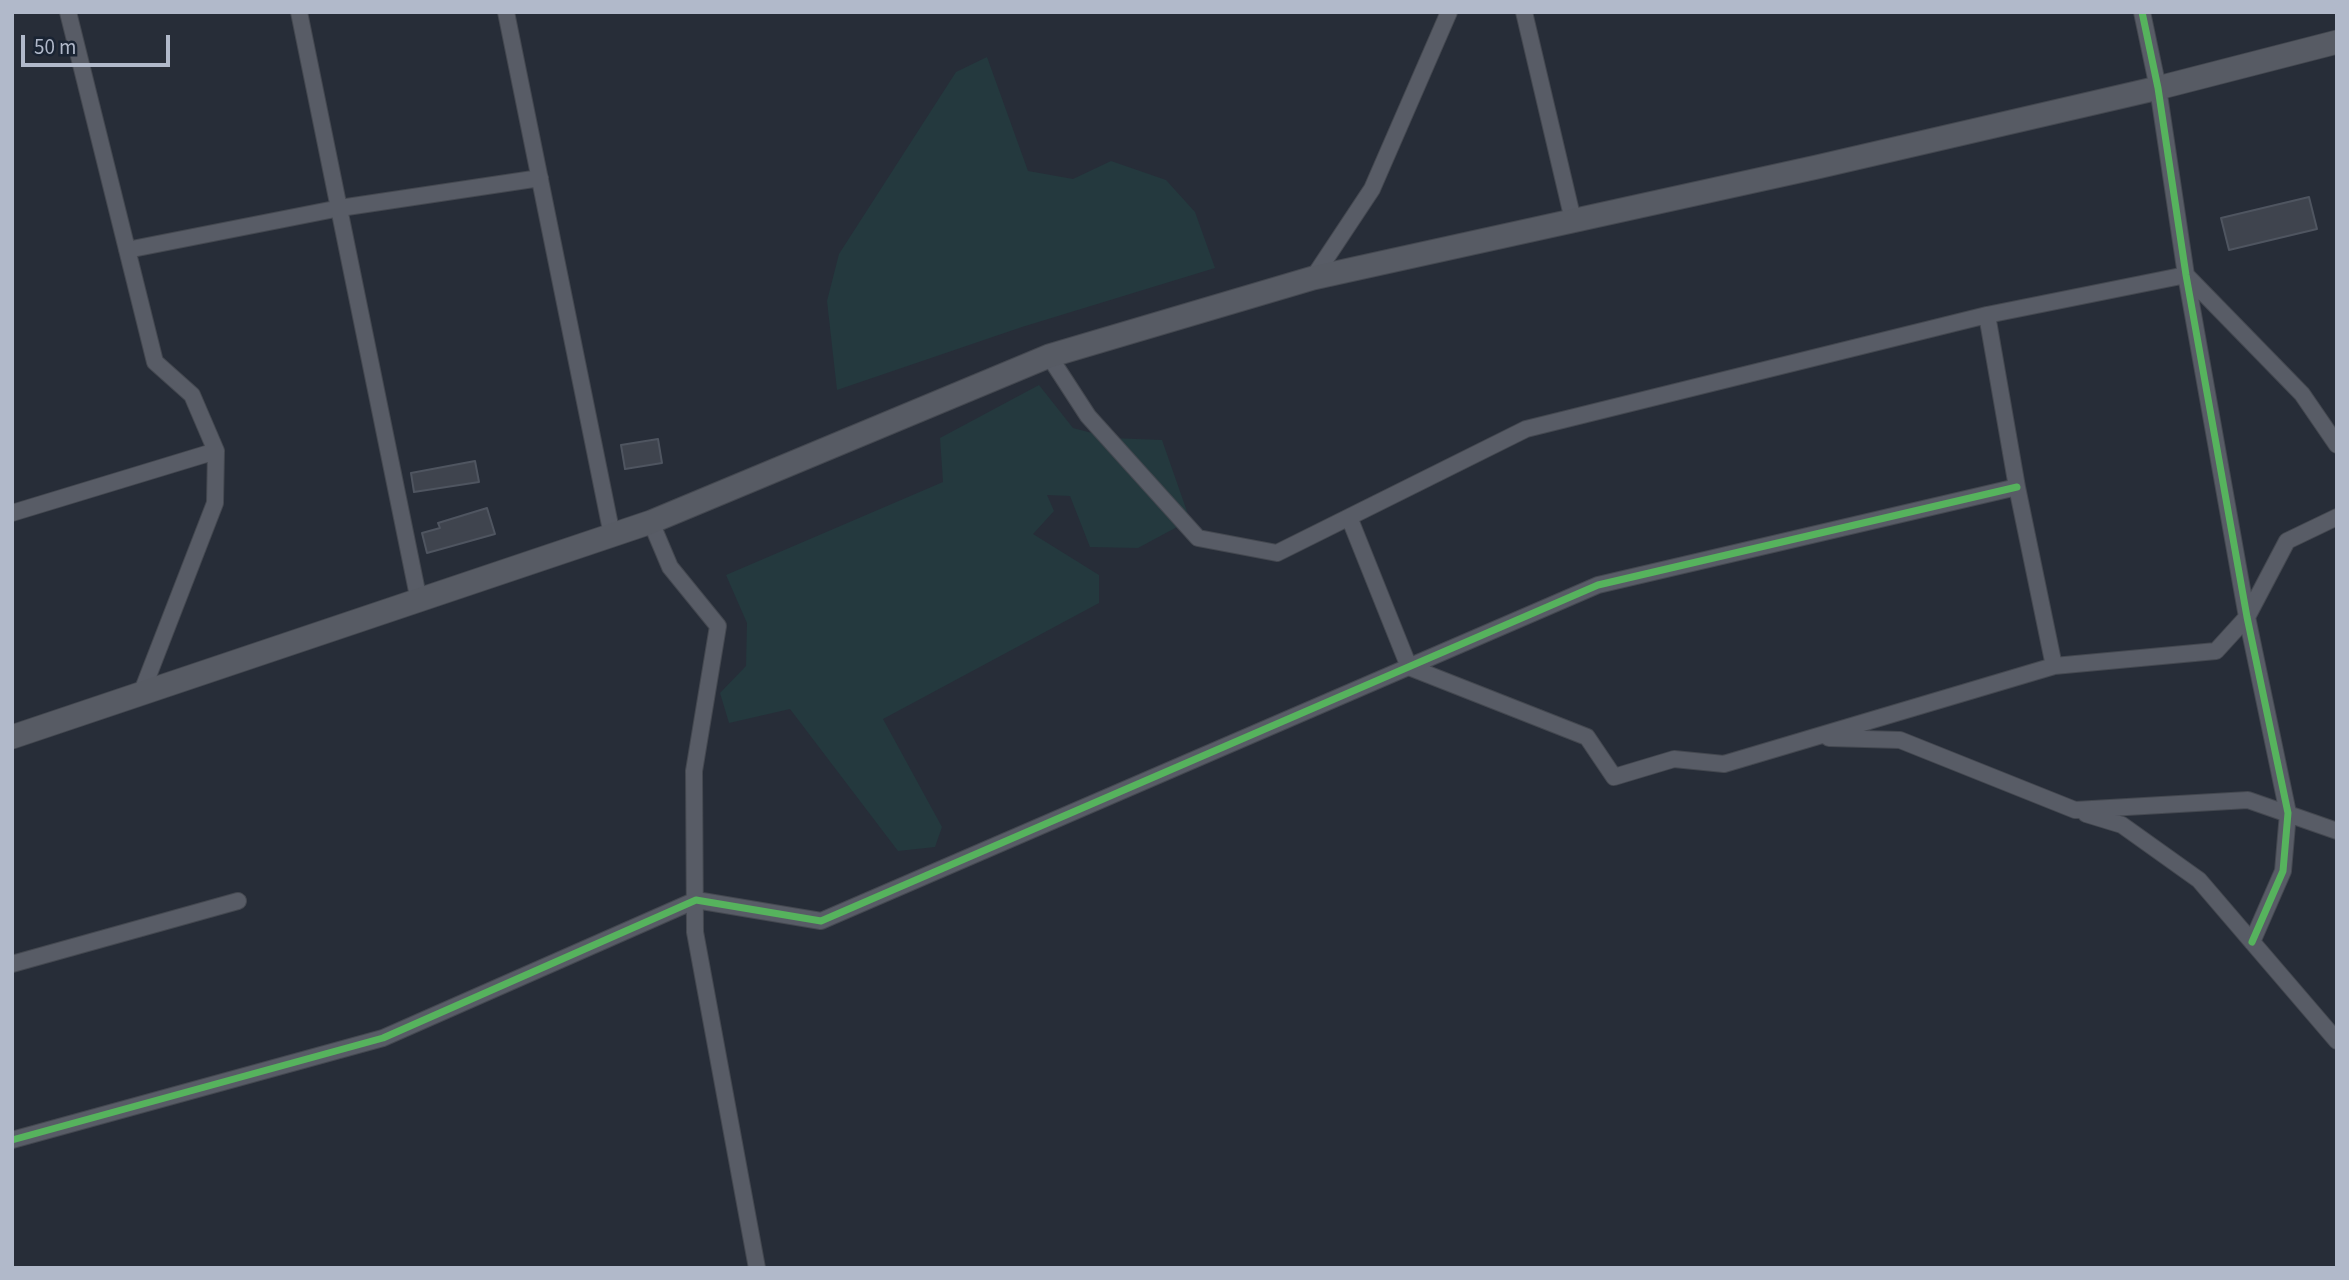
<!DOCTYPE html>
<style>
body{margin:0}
#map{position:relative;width:2349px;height:1280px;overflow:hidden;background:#272d38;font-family:"Source Sans 3",sans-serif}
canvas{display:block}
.frame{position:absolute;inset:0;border:14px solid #b1b9ca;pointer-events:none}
.scale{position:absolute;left:21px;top:35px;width:149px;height:32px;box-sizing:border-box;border:4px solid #b1b9ca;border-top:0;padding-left:9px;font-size:21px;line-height:24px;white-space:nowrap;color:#b1b9ca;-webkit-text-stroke:5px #1a2433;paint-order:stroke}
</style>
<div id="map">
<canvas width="2349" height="1280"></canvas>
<div class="frame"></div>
<div class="scale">50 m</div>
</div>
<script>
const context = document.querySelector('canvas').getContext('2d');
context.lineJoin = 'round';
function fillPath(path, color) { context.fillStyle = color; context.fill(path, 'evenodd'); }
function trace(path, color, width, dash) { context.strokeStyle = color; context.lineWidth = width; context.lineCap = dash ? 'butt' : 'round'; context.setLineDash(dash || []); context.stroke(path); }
const green = new Path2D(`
 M987,57L1028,171L1073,179L1111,161L1166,180L1195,212L1215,268L1022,327L837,390L827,301L839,254L956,72Z
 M1039,385L1073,428L1111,438L1162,440L1190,520L1138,548L1090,547L1070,496L1047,495L1054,511L1033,534L1099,575V603L883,719L942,827L935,847L898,851L790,709L729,723L720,693L746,666L747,623L726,575L943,482L940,438Z`);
const building = new Path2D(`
 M2309,197L2317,229L2229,250L2221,218Z
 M658,439L662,463L625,469L621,445Z
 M475,461L479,482L414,492L411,473Z
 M487,508L495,534L427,553L422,533L440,528L438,523Z`);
const street = new Path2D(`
 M68,12L155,362L192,395L216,451L215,503L141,694
 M299,12L419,601
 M506,12L612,535
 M1524,12L1573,220
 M2142,12L2158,88L2186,275L2247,617L2288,813L2283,871L2252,942
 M127,250L340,208L540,178
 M1313,278L1372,189L1449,12
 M1987,315L2017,487L2054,666
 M1049,356L1088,416L1198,538L1277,553L1526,429L1987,315L2186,275L2302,394L2337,445
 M12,513L216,451
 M1349,517L1409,667L1587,737L1614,777L1674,759L1724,764L2054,666L2216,651L2247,617L2287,541L2337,517
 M651,522L670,567L718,626L694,771L695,932L757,1268
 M1829,738L1900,740L2075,810L2248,800L2337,831
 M2086,814L2122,825L2199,880L2337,1041
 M12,964L238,901
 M12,1140L383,1038L696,900L821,921L1598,585L2017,487`);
const secondary = new Path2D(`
 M12,737L651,522L1049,356L1313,278L1817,167L2158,88L2337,42`);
const cycleway = new Path2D(`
 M2142,12L2158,88L2186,275L2247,617L2288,813L2283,871L2252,942
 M12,1140L383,1038L696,900L821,921L1598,585L2017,487`);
fillPath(green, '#24393e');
fillPath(building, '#3f444e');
trace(building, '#4f5560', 2);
trace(street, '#444850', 18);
trace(secondary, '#444850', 25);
trace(street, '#585c66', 16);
trace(secondary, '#575b64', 23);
trace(cycleway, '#56b35d', 7);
</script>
